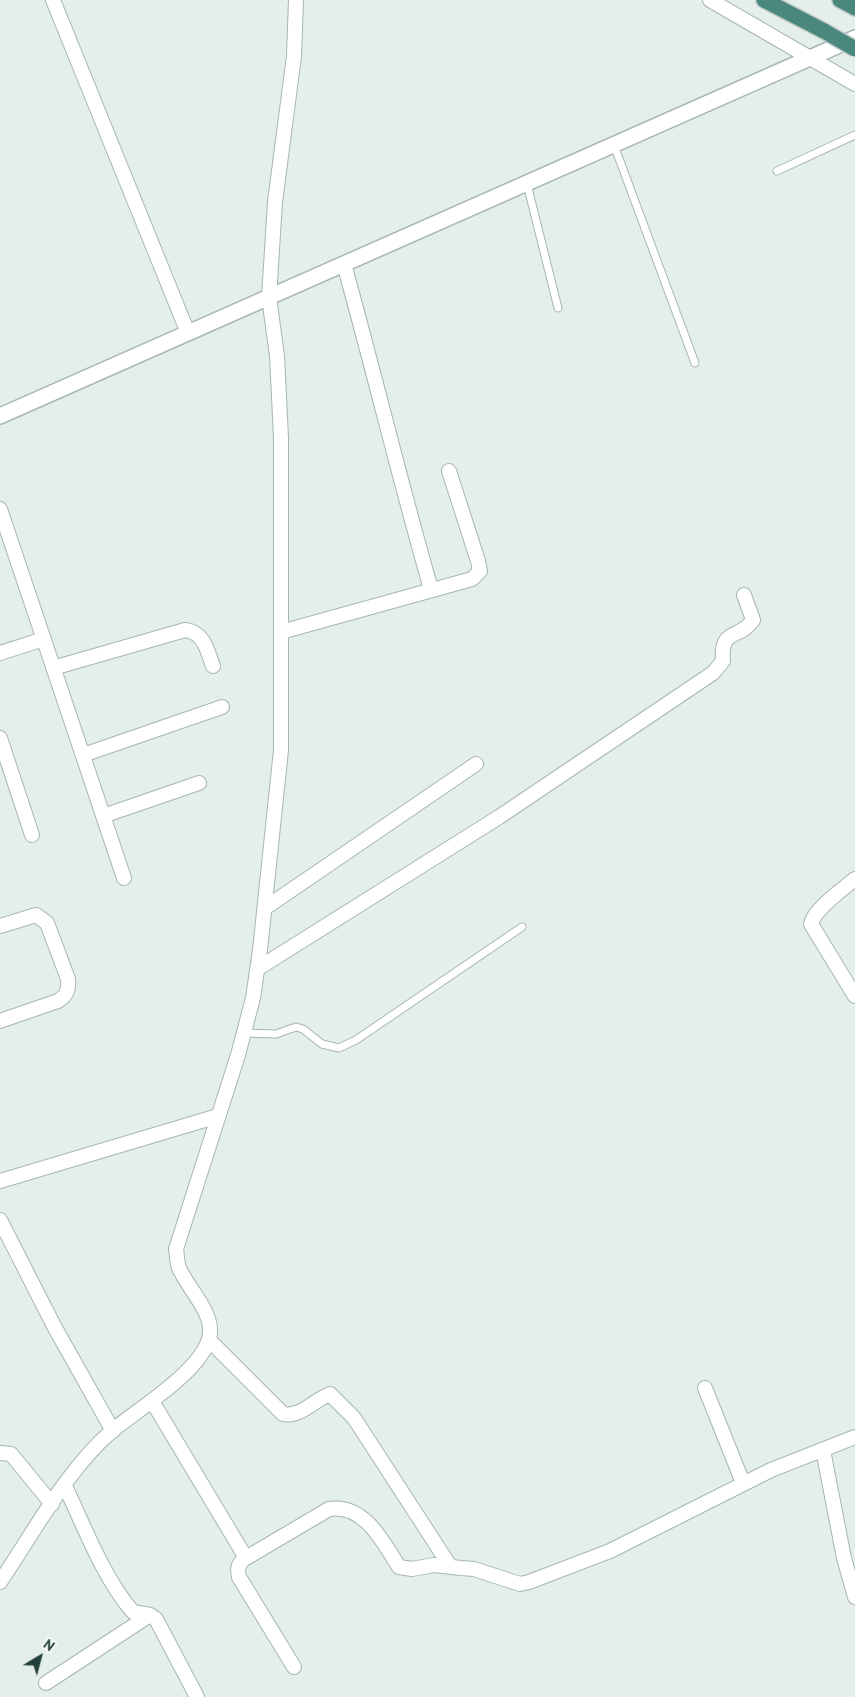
<!DOCTYPE html>
<style>
body{margin:0}
#map{position:relative;width:855px;height:1697px;overflow:hidden;background:#e4eeea;font-family:"PT Sans",sans-serif}
canvas{display:block}
.north{position:absolute;left:15px;top:1632px;width:50px;height:50px;-webkit-text-stroke:4px #f5faf7;paint-order:stroke;rotate:37deg;font-size:14px;font-weight:700;line-height:20px;text-align:center;color:#22403a}
.north::after{content:'';display:block;margin:auto;width:18px;height:22px;background:#22403a;clip-path:polygon(50% 0,100% 100%,50% 72%,0 100%)}
</style>
<div id="map">
<canvas width="855" height="1697"></canvas>
<div class="north">N</div>
</div>
<script>
const context = document.querySelector('canvas').getContext('2d');
context.lineJoin = 'round';
function trace(path, color, width, dash) { context.strokeStyle = color; context.lineWidth = width; context.lineCap = dash ? 'butt' : 'round'; context.setLineDash(dash || []); context.stroke(path); }
const service = new Path2D(`
 M614,145L695,363
 M777,171L855,135
 M527,184L558,308
 M244,1033L276,1034L296,1027L303,1029L322,1044L339,1048L356,1040L522,927`);
const minor = new Path2D(`
 M53,0L188,333
 M710,0L855,84
 M344,264C374,372 400,481 431,589
 M0,509L124,878
 M281,632L472,579L480,571L478,561L449,471
 M0,653L44,639
 M53,668L185,630C204,632 207,650 213,666
 M0,738L32,835
 M83,755L222,707
 M103,816L199,783
 M855,879C843,889 814,909 811,924L855,996
 M265,908L476,764
 M0,926L36,915L47,923L68,979C69,990 67,995 58,1001L0,1021
 M257,969L499,817L713,673L723,661C720,627 740,640 753,620L744,595
 M0,1181L218,1116
 M0,1220L54,1326L113,1431
 M209,1340L283,1414C300,1418 314,1400 330,1394L354,1418L450,1566
 M705,1388L743,1483
 M152,1401L246,1558L329,1509C364,1503 383,1542 399,1567L412,1569L434,1565L461,1568L474,1569L520,1584L529,1582L610,1551L771,1470L855,1437
 M823,1450L844,1558L855,1597
 M0,1453L11,1454L52,1504
 M65,1486C84,1526 104,1579 133,1612L150,1615L156,1619L197,1697
 M245,1558C238,1564 237,1568 239,1577L294,1667
 M0,1582C34,1532 67,1469 113,1430C138,1409 214,1364 210,1328C209,1309 187,1286 179,1268C177,1262 177,1255 176,1249L238,1055L253,998L260,950L281,750V438L277,356L269,297L275,202L294,56L296,0
 M46,1683L150,1615`);
const tertiary = new Path2D(`
 M0,416L855,38`);
const trunk = new Path2D(`
 M764,0L824,31
 M840,0L855,8`);
const trunkBridge = new Path2D(`
 M824,31L855,49`);
trace(service, '#a6b6b2', 9);
trace(minor, '#a6b6b2', 16);
trace(tertiary, '#a6b6b2', 18);
trace(trunk, '#c1cac8', 18);
trace(service, '#fff', 7);
trace(minor, '#fff', 14);
trace(tertiary, '#fff', 15);
trace(trunk, '#4a887e', 15);
trace(trunkBridge, '#c1cac8', 18, []);
trace(trunkBridge, '#4a887e', 15);
</script>
